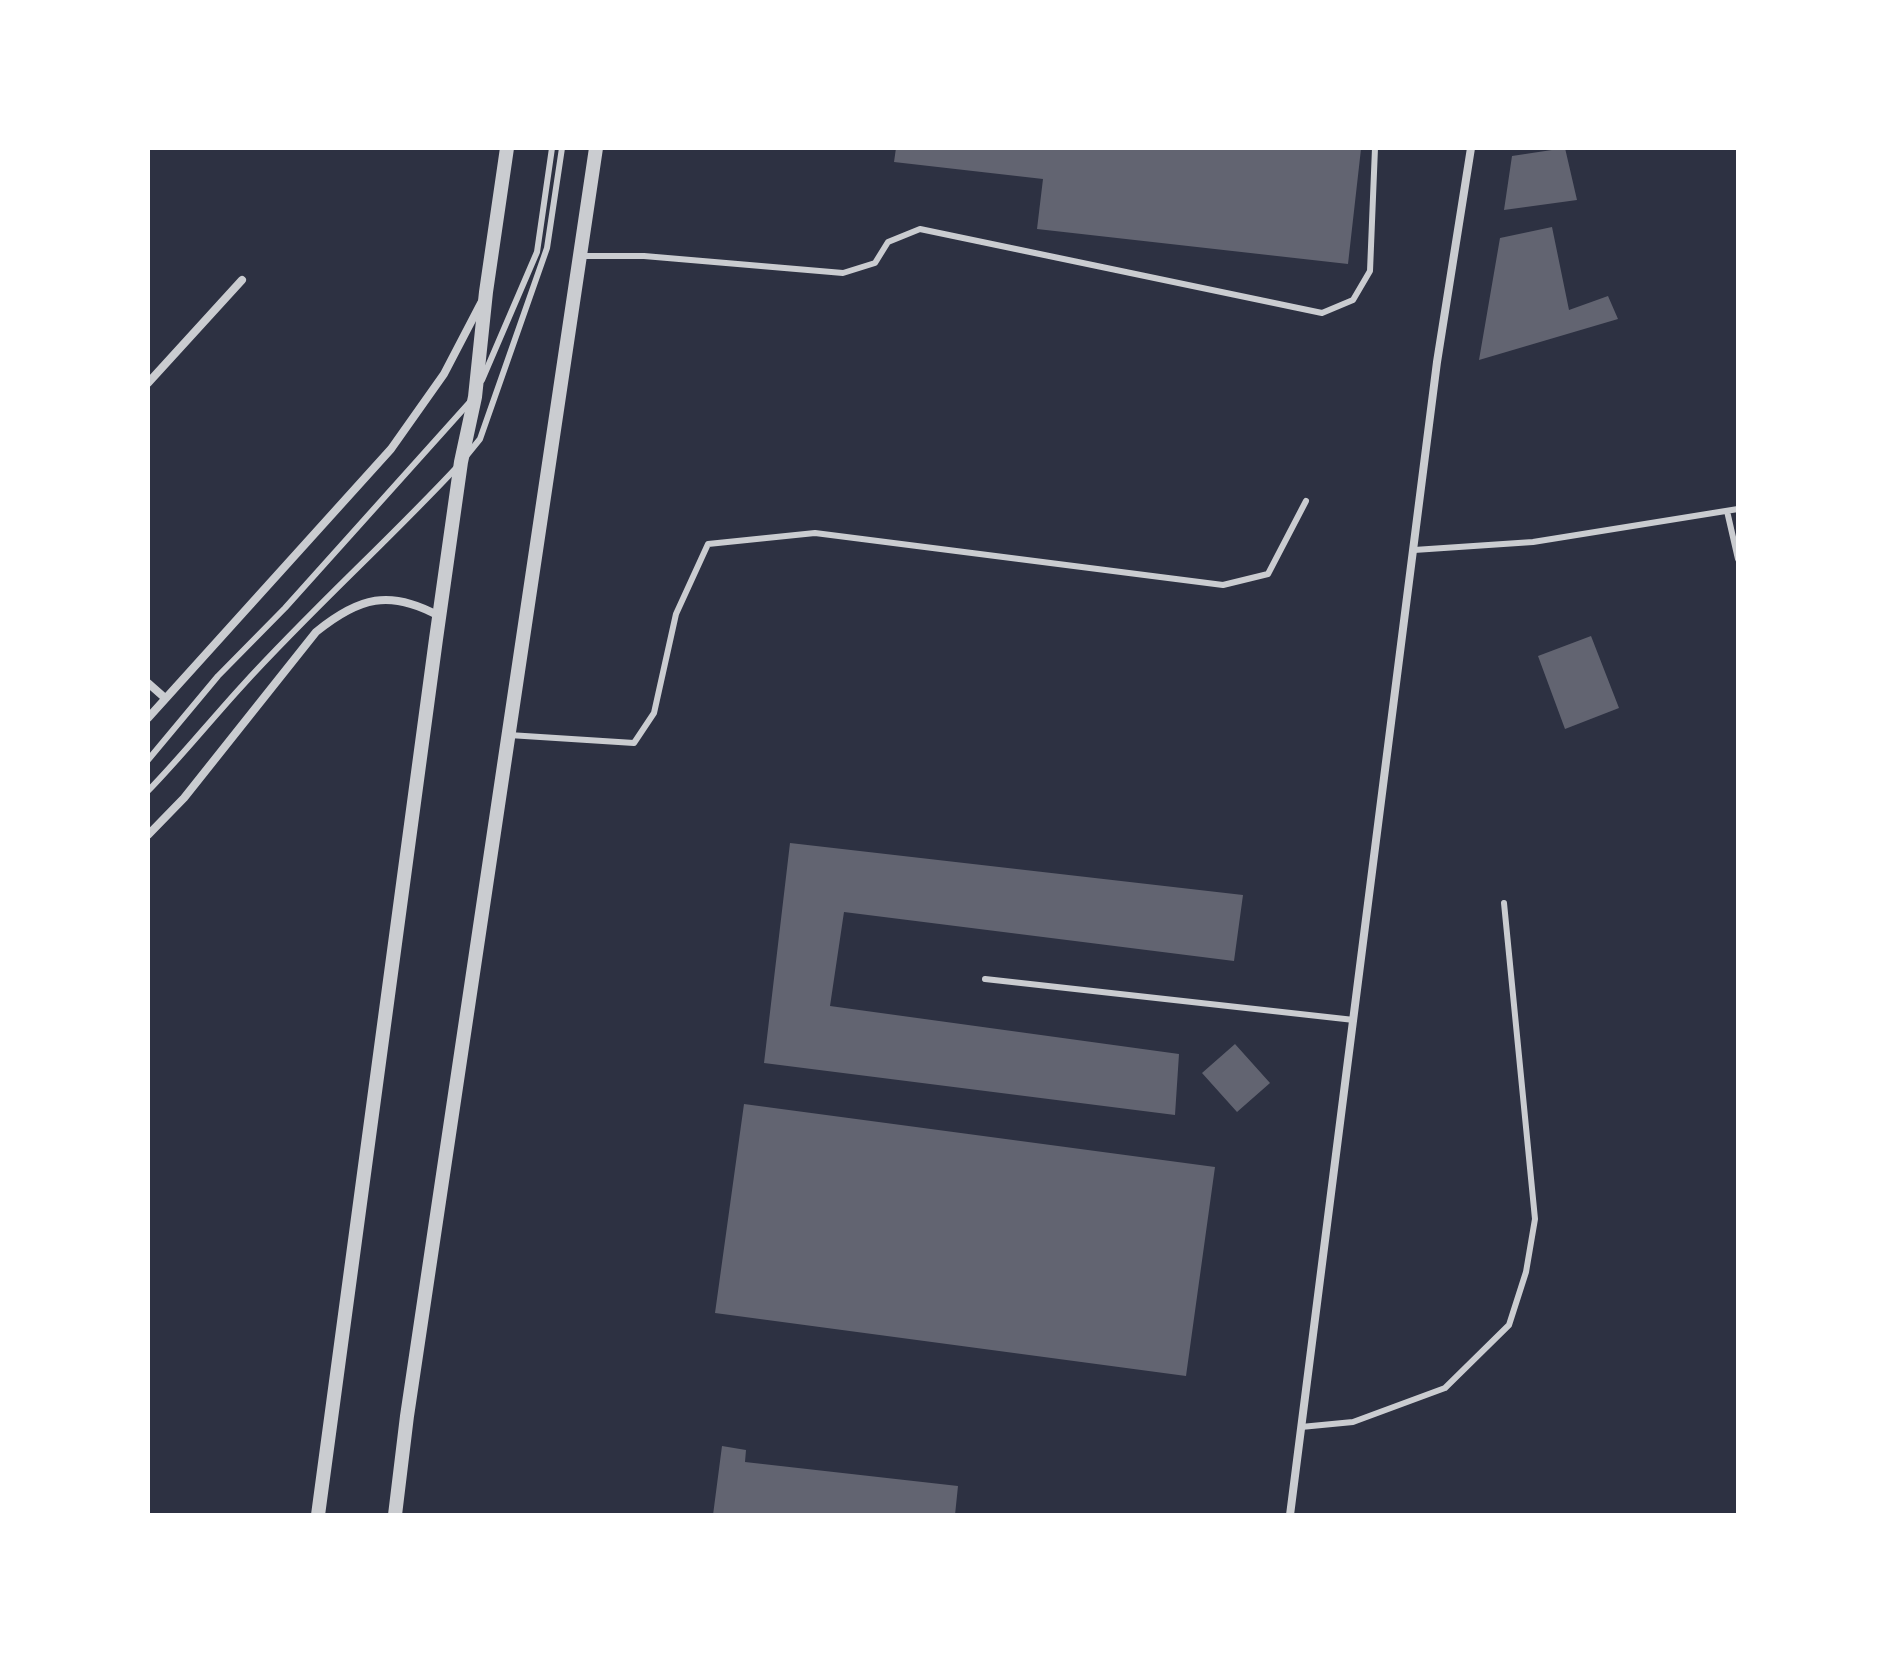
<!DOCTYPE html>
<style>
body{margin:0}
#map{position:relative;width:1886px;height:1663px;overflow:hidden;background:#2d3142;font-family:Helvetica,sans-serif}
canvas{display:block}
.frame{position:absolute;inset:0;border:150px solid #fff;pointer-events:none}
</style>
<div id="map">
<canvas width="1886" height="1663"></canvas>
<div class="frame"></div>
</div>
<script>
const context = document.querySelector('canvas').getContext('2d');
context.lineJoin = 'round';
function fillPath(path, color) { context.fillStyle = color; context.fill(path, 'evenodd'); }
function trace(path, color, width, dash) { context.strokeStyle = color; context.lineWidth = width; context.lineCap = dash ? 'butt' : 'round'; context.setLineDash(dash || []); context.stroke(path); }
const building = new Path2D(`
 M896,148L1361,149L1348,264L1037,229L1043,179L894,162Z
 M1565,148L1577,200L1504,210L1512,156Z
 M1552,227L1569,310L1608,296L1618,319L1479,360L1500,238Z
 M1591,636L1619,708L1565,729L1538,656Z
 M790,843L1243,895L1234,961L844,912L830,1006L1179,1054L1175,1115L764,1063Z
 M1235,1044L1270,1083L1237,1112L1202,1073Z
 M744,1104L1215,1167L1186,1376L715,1313Z
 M722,1446L746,1450L745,1462L958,1486L955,1515H713Z`);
const service = new Path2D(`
 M581,256H644L843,273L875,263L888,242L920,229L1322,313L1353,300L1370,271L1375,148
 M482,380L537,252L552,148
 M467,455L480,439L547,248L562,148
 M1727,511L1738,559
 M1414,550L1533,542L1738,509
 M509,735L634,743L654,713L676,614L708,544L815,533L1223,585L1268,574L1306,501
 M148,760L218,676L285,608L469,403
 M148,791C181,757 210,721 242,686C311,610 387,542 457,467
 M985,979L1354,1020
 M1301,1427L1353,1422L1445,1388L1509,1325L1526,1272L1535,1219L1504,903`);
const minor = new Path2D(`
 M148,383L242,280
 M148,683L165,698
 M148,718L391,449L444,374L481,303
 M148,835L184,798L316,632C359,597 390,589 439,616
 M1290,1515L1437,362L1471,148`);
const tertiary = new Path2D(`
 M318,1515L436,639L461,462L475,397L486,292L507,148
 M395,1515L407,1416L596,148`);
fillPath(building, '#626471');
trace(service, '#caccd0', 6);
trace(minor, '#caccd0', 8);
trace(tertiary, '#caccd0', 14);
</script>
